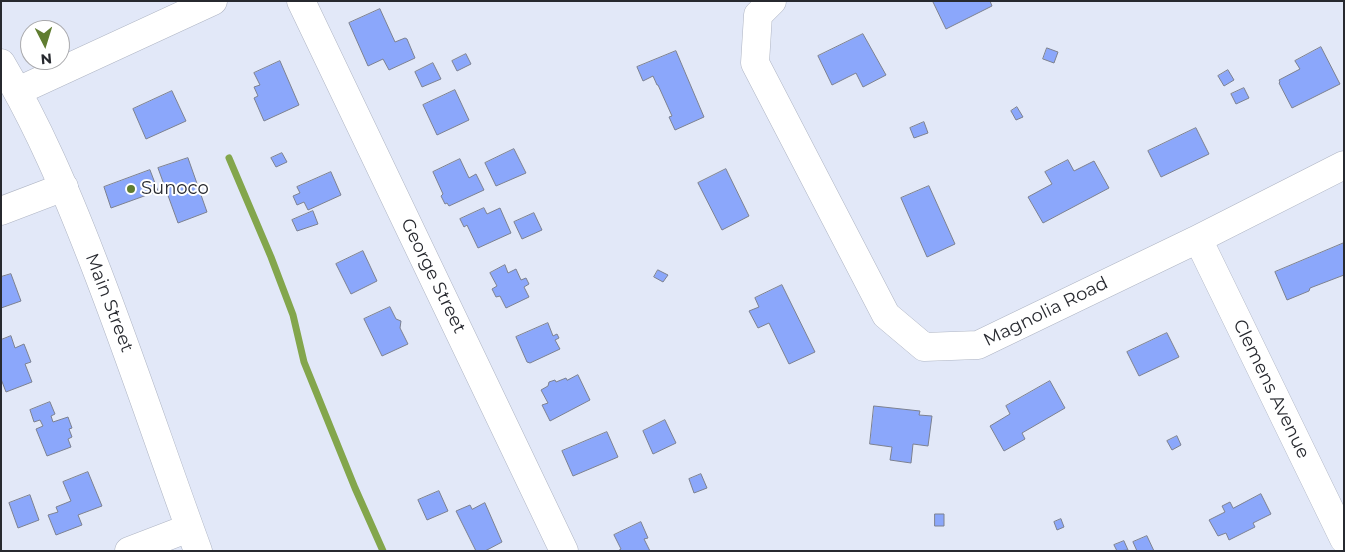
<!DOCTYPE html>
<style>
body{margin:0}
#map{position:relative;width:1345px;height:552px;overflow:hidden;background:#e2e8f8;font-family:Montserrat,sans-serif}
canvas{display:block}
.frame{position:absolute;inset:0;border:2px solid #27292f;pointer-events:none}
.north{position:absolute;left:20px;top:20px;width:50px;height:50px;box-sizing:border-box;background:#fff;border:1px solid #a9a9ac;border-radius:50%;rotate:175deg;font-size:14px;font-weight:700;line-height:20px;text-align:center;color:#27292f}
.north::after{content:'';display:block;margin:auto;width:18px;height:22px;background:#607d31;clip-path:polygon(50% 0,100% 100%,50% 72%,0 100%)}
</style>
<div id="map">
<canvas width="1345" height="552"></canvas>
<div class="frame"></div>
<div class="north">N</div>
</div>
<script>
const context = document.querySelector('canvas').getContext('2d');
context.lineJoin = 'round';
function trace(path, color, width, dash) { context.strokeStyle = color; context.lineWidth = width; context.lineCap = dash ? 'butt' : 'round'; context.setLineDash(dash || []); context.stroke(path); }
function fillPath(path, color) { context.fillStyle = color; context.fill(path, 'evenodd'); }
function label(font, color, halo, rows, align = 'center') {
  context.font = font + ' Montserrat,sans-serif'; context.lineWidth = 4; context.setLineDash([]); context.textBaseline = 'middle'; context.strokeStyle = halo; context.fillStyle = color; for (const [text, x, y, turn = 0] of rows) {
    context.save(); context.translate(x, y); context.rotate((+turn || 0) * Math.PI / 180); context.textAlign = isNaN(turn) ? turn : align; if (halo) context.strokeText(text, 0, 0); context.fillText(text, 0, 0); context.restore();
  }
}
const stream = new Path2D(`
 M229,158L271,257L293,315L304,362L355,488L383,551`);
const building = new Path2D(`
 M934,1H990L992,6L946,29L933,2Z
 M380,9L395,42L405,38L407,39L415,58L389,70L383,59L368,66L349,23Z
 M863,34L886,75L863,87L856,73L832,85L818,56Z
 M1321,47L1340,84L1292,108L1279,83L1280,82L1279,80L1300,69L1295,61Z
 M1047,48L1058,52L1054,63L1043,59Z
 M676,51L704,117L675,130L669,117L672,116L658,85H657L653,76L643,81L637,67Z
 M466,54L471,64L457,71L452,61Z
 M280,61L299,105L264,121L254,98L258,96L254,87L260,85L254,73Z
 M433,63L441,79L422,87L415,72Z
 M1228,70L1234,80L1224,86L1218,76Z
 M1244,88L1249,98L1236,104L1231,94Z
 M455,90L469,120L437,135L423,105Z
 M172,91L186,121L146,139L133,109Z
 M1017,107L1023,117L1016,120L1011,111Z
 M924,122L928,133L914,138L910,128Z
 M1196,128L1209,154L1161,177L1148,151Z
 M514,149L526,173L496,186L485,163Z
 M282,153L287,162L276,167L271,158Z
 M188,158L207,212L178,223L158,168Z
 M460,159L469,178L476,174L484,190L449,206L447,203L445,204L441,196L443,194L433,172Z
 M1068,160L1074,171L1094,161L1109,188L1043,223L1028,197L1052,184L1045,172Z
 M726,169L749,216L722,230L698,183Z
 M150,170L158,191L111,208L104,187Z
 M331,172L341,195L308,210L304,202L297,205L293,196L300,193L297,187Z
 M929,186L955,244L927,257L901,198Z
 M484,208L487,214L500,208L511,233L478,248L467,225L464,227L460,219Z
 M313,211L318,224L297,231L292,220Z
 M534,213L542,230L522,239L514,222Z
 M1344,243V275L1310,288L1309,291L1287,300L1275,272Z
 M363,251L377,281L351,294L336,264Z
 M505,265L508,273L516,269L521,280L526,278L529,284L524,287L529,297L506,308L500,296L496,297L492,289L497,286L490,273Z
 M658,270L668,275L663,282L654,277Z
 M11,274L21,301L1,308V277Z
 M782,285L815,352L789,364L769,323L758,328L749,311L759,307L755,298Z
 M390,307L396,319L401,321L400,328L408,344L382,356L364,319Z
 M548,323L553,336L557,334L559,338L555,340L560,349L530,363L527,362L516,337Z
 M1167,333L1179,357L1139,376L1127,352Z
 M11,336L15,348L24,344L31,362L25,364L32,382L6,392L1,379V340Z
 M578,375L590,400L550,421L542,405L548,403L541,390L548,386L549,382L555,380L556,382L566,378L567,380Z
 M1050,381L1065,408L1022,433L1025,439L1004,451L990,426L1010,414L1006,406Z
 M50,402L55,414L51,416L53,422L68,417L72,428L69,429L72,437L68,439L71,447L47,456L36,429L43,426L40,420L34,422L30,410Z
 M874,406L920,411L919,415L932,416L928,446L913,444L911,463L890,460L892,447L870,444Z
 M665,420L676,443L653,454L643,431Z
 M607,432L618,457L573,476L562,451Z
 M1177,436L1181,445L1172,450L1167,441Z
 M88,472L102,506L78,515L82,525L56,535L48,515L58,512L56,507L71,501L63,482Z
 M701,474L707,488L694,493L689,479Z
 M439,491L448,511L427,520L418,500Z
 M1261,494L1271,514L1253,523L1255,527L1229,540L1226,533L1218,536L1209,520L1225,512L1222,506L1230,502L1233,508Z
 M30,495L39,520L18,528L9,503Z
 M485,503L502,542L485,551H476L456,511L470,505L472,509Z
 M935,514H944V526H935Z
 M1061,519L1064,527L1057,530L1054,522Z
 M641,522L648,538L644,539L650,551H618L621,549L614,535Z
 M1147,536L1154,551H1137L1133,542Z
 M1124,541L1128,550L1117,551L1114,545Z`);
const minor = new Path2D(`
 M301,1L564,551
 M772,1L758,15L755,63L886,315L924,347L978,345L1198,239L1344,165
 M18,91L213,1
 M1,211L64,187
 M1198,239L1344,539
 M129,551L189,528`);
const major = new Path2D(`
 M1,63C38,125 66,191 92,258C130,355 162,453 198,551`);
const markers = [
 [131,189,5,"#607d31"]
];
const poiNames = [
 ["Sunoco",141,189]
];
const streetNames = [
 ["George Street",433,276,64],
 ["Main Street",109,303,69],
 ["Magnolia Road",1046,312,-26],
 ["Clemens Avenue",1271,389,64]
];
trace(stream, '#83a64c', 7);
fillPath(building, '#8ba7fb');
trace(building, '#7c8190', 1);
trace(minor, '#aeb4c3', 29);
trace(major, '#aeb4c3', 29);
trace(minor, '#fff', 28);
trace(major, '#fff', 28);
for (const [x, y, r, color] of markers) { const dot = new Path2D(); dot.arc(x, y, r, 0, 2 * Math.PI); context.fillStyle = color; context.fill(dot); trace(dot, '#fff', 2); }
label('18px', '#27292f', '#fff', poiNames, 'left');
label('18px', '#27292f', '#fff', streetNames);
</script>
